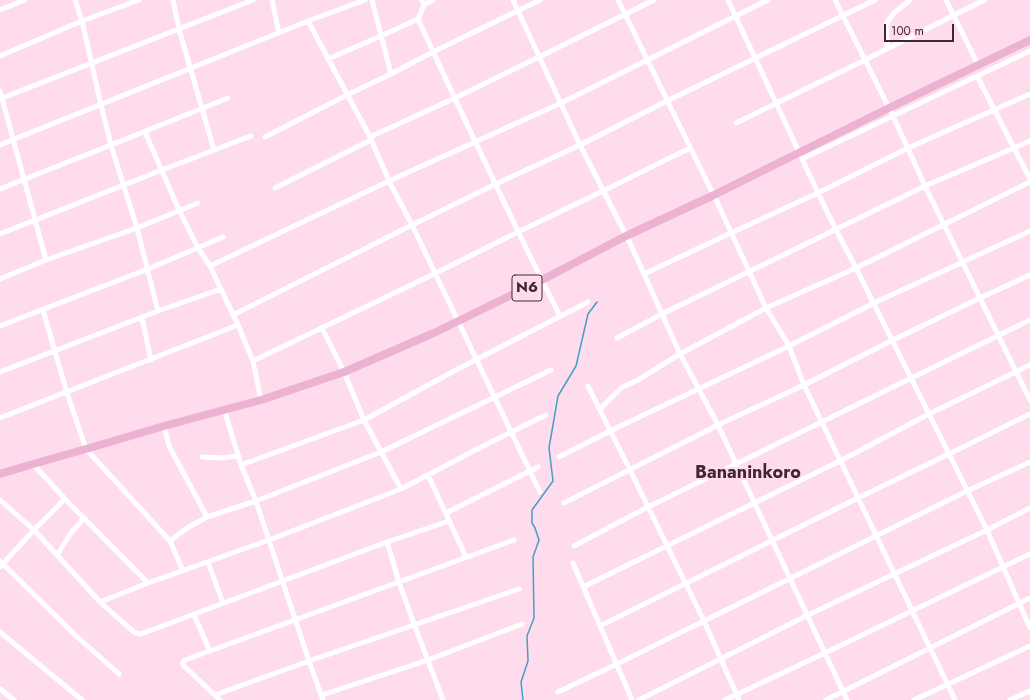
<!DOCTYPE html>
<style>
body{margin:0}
#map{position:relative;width:1030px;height:700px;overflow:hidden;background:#fedced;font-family:Jost,sans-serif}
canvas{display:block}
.scale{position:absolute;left:884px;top:24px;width:70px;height:18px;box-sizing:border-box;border:2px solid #432435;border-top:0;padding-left:5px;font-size:12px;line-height:14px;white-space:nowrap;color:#432435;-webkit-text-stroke:3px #fedced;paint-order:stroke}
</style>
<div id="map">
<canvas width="1030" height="700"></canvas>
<div class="scale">100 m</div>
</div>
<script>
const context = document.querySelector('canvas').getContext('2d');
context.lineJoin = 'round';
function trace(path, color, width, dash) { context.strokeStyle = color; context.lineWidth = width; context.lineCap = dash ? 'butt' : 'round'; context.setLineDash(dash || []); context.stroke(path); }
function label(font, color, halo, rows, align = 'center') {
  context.font = font + ' Jost,sans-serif'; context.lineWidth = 4; context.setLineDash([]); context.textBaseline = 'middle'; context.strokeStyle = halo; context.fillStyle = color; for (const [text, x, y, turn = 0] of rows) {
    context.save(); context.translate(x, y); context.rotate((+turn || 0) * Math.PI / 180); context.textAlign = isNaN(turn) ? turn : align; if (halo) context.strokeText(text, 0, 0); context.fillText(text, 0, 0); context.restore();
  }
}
const stream = new Path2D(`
 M523,700L521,682L528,661L527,636L534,618L533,557L539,540L535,528L532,523V510L553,481L549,448L558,396L576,366L588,314L597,302`);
const minor = new Path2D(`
 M75,0L82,21L101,105L111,145L137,228L158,311
 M173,0L179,29L214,150
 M272,0L279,33
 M372,0L391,74
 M513,0L580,145L630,243L680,354L718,425L847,700
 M618,0L717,202L766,308L789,346L804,385L955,700
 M728,0L818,193L836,230L856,268L987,530L1030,628
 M835,0L893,116L925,186L1030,400
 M946,0L978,65
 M424,5L433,0
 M0,10L25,0
 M418,19C464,118 510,218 560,316
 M308,21L370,137L389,181L412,225L540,492
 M887,49V37L886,26L888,21L894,13L910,0
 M0,56L82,21L139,0
 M328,59L381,36L418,19L424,5L422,0
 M977,76L1030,179
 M0,91L46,260
 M0,99L253,0
 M736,123L865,60L984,0
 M145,132L179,210L198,248L210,266L238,325L253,361L261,400
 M265,137L347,95L391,74L433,52L540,0
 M370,137L455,98L539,57L654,0
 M0,145L308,21L365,0
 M802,159L1030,51
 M275,188L371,140
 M0,189L111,145L228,98
 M0,234L162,170L251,136
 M210,266L389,181L561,103L768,0
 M644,274L731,233L818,193L908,148L1030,94
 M0,279L46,260L137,228L198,203
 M43,310L67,393L86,449L170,541L183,571
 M233,315L412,225L496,184L580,145L667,101L875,0
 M142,318L151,360
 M0,326L148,269L223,237
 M322,328L344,372L364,420L401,489
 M617,338L662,314L925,186L1030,141
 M253,361L436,273L518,232L603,191L690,148
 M0,372L158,311L221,289
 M588,386L630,470L704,621L739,700
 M224,409L241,465L256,501L309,661L323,700
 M600,409L621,388L638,380L680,354L766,308L856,268L1030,182
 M0,418L238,325
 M164,426L169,446L207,517
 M202,457L220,458L239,456
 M559,457L610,431L789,346L874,303L1030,231
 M33,464L65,499L148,583
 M241,465L364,420L456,370L588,302
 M428,475L466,557
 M0,500L34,530L100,602L135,633L140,634L149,631L387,542L449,521
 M564,503L718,425L804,385L893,340L980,298L1030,275
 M446,513L538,467
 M170,541L187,528L207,517L256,501L381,452L551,370
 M387,542L399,582L414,624L443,700
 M574,546L648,507L1030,320
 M57,555L71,533L84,518
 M0,561L74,634L119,674
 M208,562L223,603
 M573,563L632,700
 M0,567L34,530L65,499
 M583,587L840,461L929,414L1030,365
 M100,602L148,583L269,540L401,489L489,443L546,415
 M194,615L210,651
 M600,626L858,498L949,454L1030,414
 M0,632L82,700
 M0,689L14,700
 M558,692L617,664L967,491L1030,462
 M215,695L309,661L519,589
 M322,695L428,660L522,624
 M220,700L183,665V662L185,660L514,540
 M639,700L808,615L987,530L1030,508
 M725,700L825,653L1030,554
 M826,700L1030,598
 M914,700L1030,646
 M1010,700L1030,691`);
const trunk = new Path2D(`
 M0,474L33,464L86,449L164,426L261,400L344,372L436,332L542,280L626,236L714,195L889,108L1030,40`);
const shields = [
 [527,288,30]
];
const shieldNames = [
 ["N6",527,288]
];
const quarterNames = [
 ["Bananinkoro",748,474]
];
trace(stream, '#43a0c4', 1.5);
trace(minor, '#fff', 5);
trace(trunk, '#ecb2d2', 8);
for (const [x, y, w] of shields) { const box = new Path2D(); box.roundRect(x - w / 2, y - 13, w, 26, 3); context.fillStyle = '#fedced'; context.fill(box); trace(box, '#432435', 1); }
label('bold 15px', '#432435', null, shieldNames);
label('bold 18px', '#432435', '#fedced', quarterNames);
</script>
